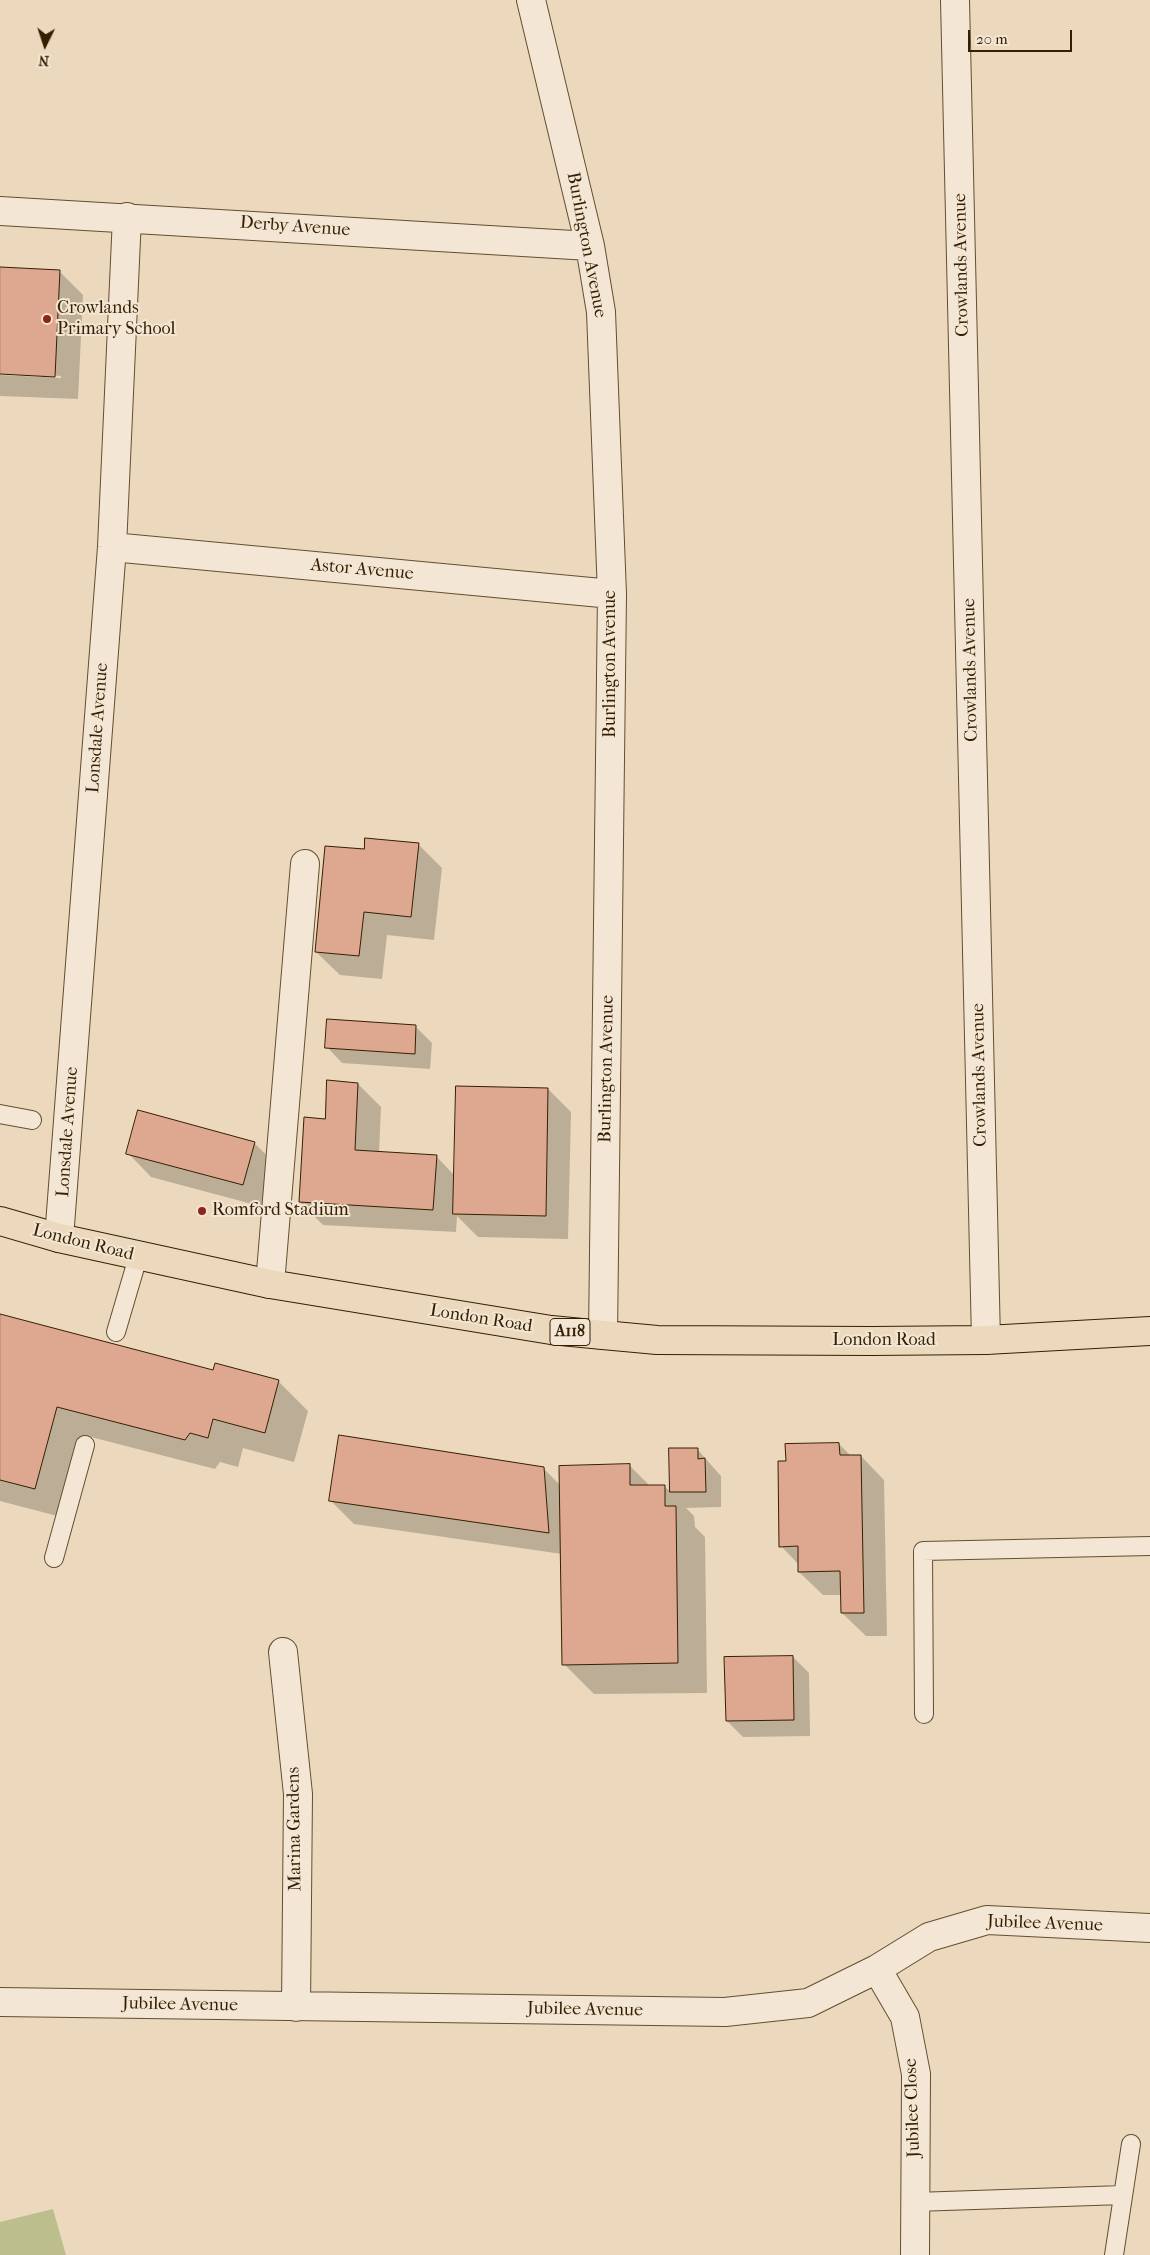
<!DOCTYPE html>
<style>
body{margin:0}
#map{position:relative;width:1150px;height:2255px;overflow:hidden;background:#ecd9bd;font-family:"IM FELL French Canon",serif}
canvas{display:block}
.north{position:absolute;left:20px;top:20px;width:50px;height:50px;-webkit-text-stroke:4px #f3e6d4;paint-order:stroke;rotate:184deg;font-size:14px;font-weight:700;line-height:20px;text-align:center;color:#351f00}
.north::after{content:'';display:block;margin:auto;width:18px;height:22px;background:#351f00;clip-path:polygon(50% 0,100% 100%,50% 72%,0 100%)}
.scale{position:absolute;left:968px;top:30px;width:104px;height:22px;box-sizing:border-box;border:2px solid #351f00;border-top:0;padding-left:6px;font-size:15px;line-height:18px;white-space:nowrap;color:#351f00;-webkit-text-stroke:4px #f3e6d4;paint-order:stroke}
</style>
<div id="map">
<canvas width="1150" height="2255"></canvas>
<div class="north">N</div>
<div class="scale">20 m</div>
</div>
<script>
const context = document.querySelector('canvas').getContext('2d');
context.lineJoin = 'round';
function fillPath(path, color) { context.fillStyle = color; context.fill(path, 'evenodd'); }
function trace(path, color, width, dash) { context.strokeStyle = color; context.lineWidth = width; context.lineCap = dash ? 'butt' : 'round'; context.setLineDash(dash || []); context.stroke(path); }
function label(font, color, halo, rows, align = 'center') {
  context.font = font + ' "IM FELL French Canon",serif'; context.lineWidth = 4; context.setLineDash([]); context.textBaseline = 'middle'; context.strokeStyle = halo; context.fillStyle = color; for (const [text, x, y, turn = 0] of rows) {
    context.save(); context.translate(x, y); context.rotate((+turn || 0) * Math.PI / 180); context.textAlign = isNaN(turn) ? turn : align; if (halo) context.strokeText(text, 0, 0); context.fillText(text, 0, 0); context.restore();
  }
}
const green = new Path2D(`
 M53,2209L66,2255H0V2222Z`);
const shadow = new Path2D(`
 M0,268L59,271L83,295L78,399L0,396V375L61,378V376L0,373Z
 M418,844L442,868L434,940L387,935L382,979L340,975L316,952L365,851Z
 M416,1027L432,1043L430,1069L342,1063L327,1047Z
 M358,1084L381,1107L379,1153L436,1156L455,1176L548,1089L571,1112L568,1239L478,1237L457,1216L456,1232L323,1225L300,1202L326,1120Z
 M254,1143L278,1166L267,1208L151,1177L128,1153Z
 M0,1315L214,1372L278,1381L308,1411L294,1462L243,1448L238,1467L220,1462L215,1469L87,1436L65,1518L0,1501Z
 M839,1444L851,1456H861L884,1480L887,1636H866L842,1613V1595H823L799,1572V1565L781,1546L787,1462Z
 M697,1449L721,1476V1507L686,1508L694,1516L695,1527L705,1537L707,1693L594,1694L564,1664L562,1554L354,1524L331,1501L543,1468L561,1486L629,1465L650,1486H664L671,1492V1450Z
 M793,1657L809,1673L810,1736L743,1737L727,1721Z`);
const building = new Path2D(`
 M0,267L60,270L55,377L0,374Z
 M365,838L419,843L411,917L364,912L359,956L315,952L325,846L364,849Z
 M327,1019L416,1025L415,1054L325,1048Z
 M327,1080L358,1083L355,1150L437,1155L433,1210L299,1202L304,1117L325,1119Z
 M456,1086L548,1088L546,1216L453,1214Z
 M138,1110L255,1142L243,1185L126,1154Z
 M0,1314L213,1370L215,1363L279,1380L265,1433L213,1419L208,1438L190,1433L185,1440L57,1407L35,1489L0,1480Z
 M339,1435L544,1467L549,1533L329,1501Z
 M839,1443L840,1455H861L864,1613H841L840,1571L798,1572V1546L779,1547L778,1461H786L785,1444Z
 M669,1448H698V1459L705,1458L706,1492H670Z
 M630,1464V1485H665V1506H676L678,1663L562,1665L559,1466Z
 M793,1656L794,1720L726,1721L724,1657Z`);
const lane = new Path2D(`
 M0,1114L32,1120
 M116,1332L138,1257
 M54,1558L85,1445
 M924,1714L923,1551L1150,1546
 M915,2202L1123,2195
 M1114,2255L1131,2144`);
const street = new Path2D(`
 M531,0L590,246L601,312L612,594L603,1335
 M955,0L986,1340
 M0,211L590,246
 M112,547L612,594
 M59,1238L112,547L127,217
 M270,1284L305,864
 M283,1652L298,1794L296,2007
 M877,1969L905,2017L916,2074L915,2255
 M0,2002L725,2012L808,2003L877,1969L929,1937L987,1920L1150,1928`);
const primary = new Path2D(`
 M0,1221L59,1238L270,1284L551,1330L603,1335L657,1340L871,1341L986,1340L1150,1331`);
const markers = [
 [47,319,5,"#8f2418"],
 [202,1211,5,"#8f2418"]
];
const shields = [
 [570,1332,40]
];
const shieldNames = [
 ["A118",570,1332]
];
const streetNames = [
 ["Derby Avenue",295,227,4],
 ["Burlington Avenue",586,245,79],
 ["Crowlands Avenue",962,265,-91],
 ["Astor Avenue",362,570,5],
 ["Burlington Avenue",611,664,-90],
 ["Crowlands Avenue",971,670,-91],
 ["Lonsdale Avenue",98,728,-86],
 ["Burlington Avenue",607,1069,-89],
 ["Crowlands Avenue",980,1075,-91],
 ["Lonsdale Avenue",68,1132,-86],
 ["London Road",83,1243,14],
 ["London Road",481,1319,9],
 ["London Road",884,1341],
 ["Marina Gardens",295,1829,-91],
 ["Jubilee Avenue",1045,1924,2],
 ["Jubilee Avenue",180,2005,1],
 ["Jubilee Avenue",585,2010,1],
 ["Jubilee Close",913,2108,-92]
];
const poiNames = [
 ["Crowlands",57,309],
 ["Primary School",57,330],
 ["Romford Stadium",212,1211]
];
fillPath(green, '#bdbe8d');
fillPath(shadow, '#0003');
fillPath(building, '#dea790');
trace(building, '#351f00', 1);
trace(lane, '#634e2f', 20);
trace(street, '#634e2f', 30);
trace(primary, '#351f00', 30);
trace(lane, '#f3e6d4', 18);
trace(street, '#f3e6d4', 28);
trace(primary, '#ecd9bd', 28);
for (const [x, y, r, color] of markers) { const dot = new Path2D(); dot.arc(x, y, r, 0, 2 * Math.PI); context.fillStyle = color; context.fill(dot); trace(dot, '#f3e6d4', 2); }
for (const [x, y, w] of shields) { const box = new Path2D(); box.roundRect(x - w / 2, y - 13.5, w, 27, 4); context.fillStyle = '#f3e6d4'; context.fill(box); trace(box, '#351f00', 1); }
label('bold 16px', '#351f00', null, shieldNames);
label('18px', '#351f00', '#f3e6d4', streetNames);
label('18px', '#351f00', '#f3e6d4', poiNames, 'left');
</script>
